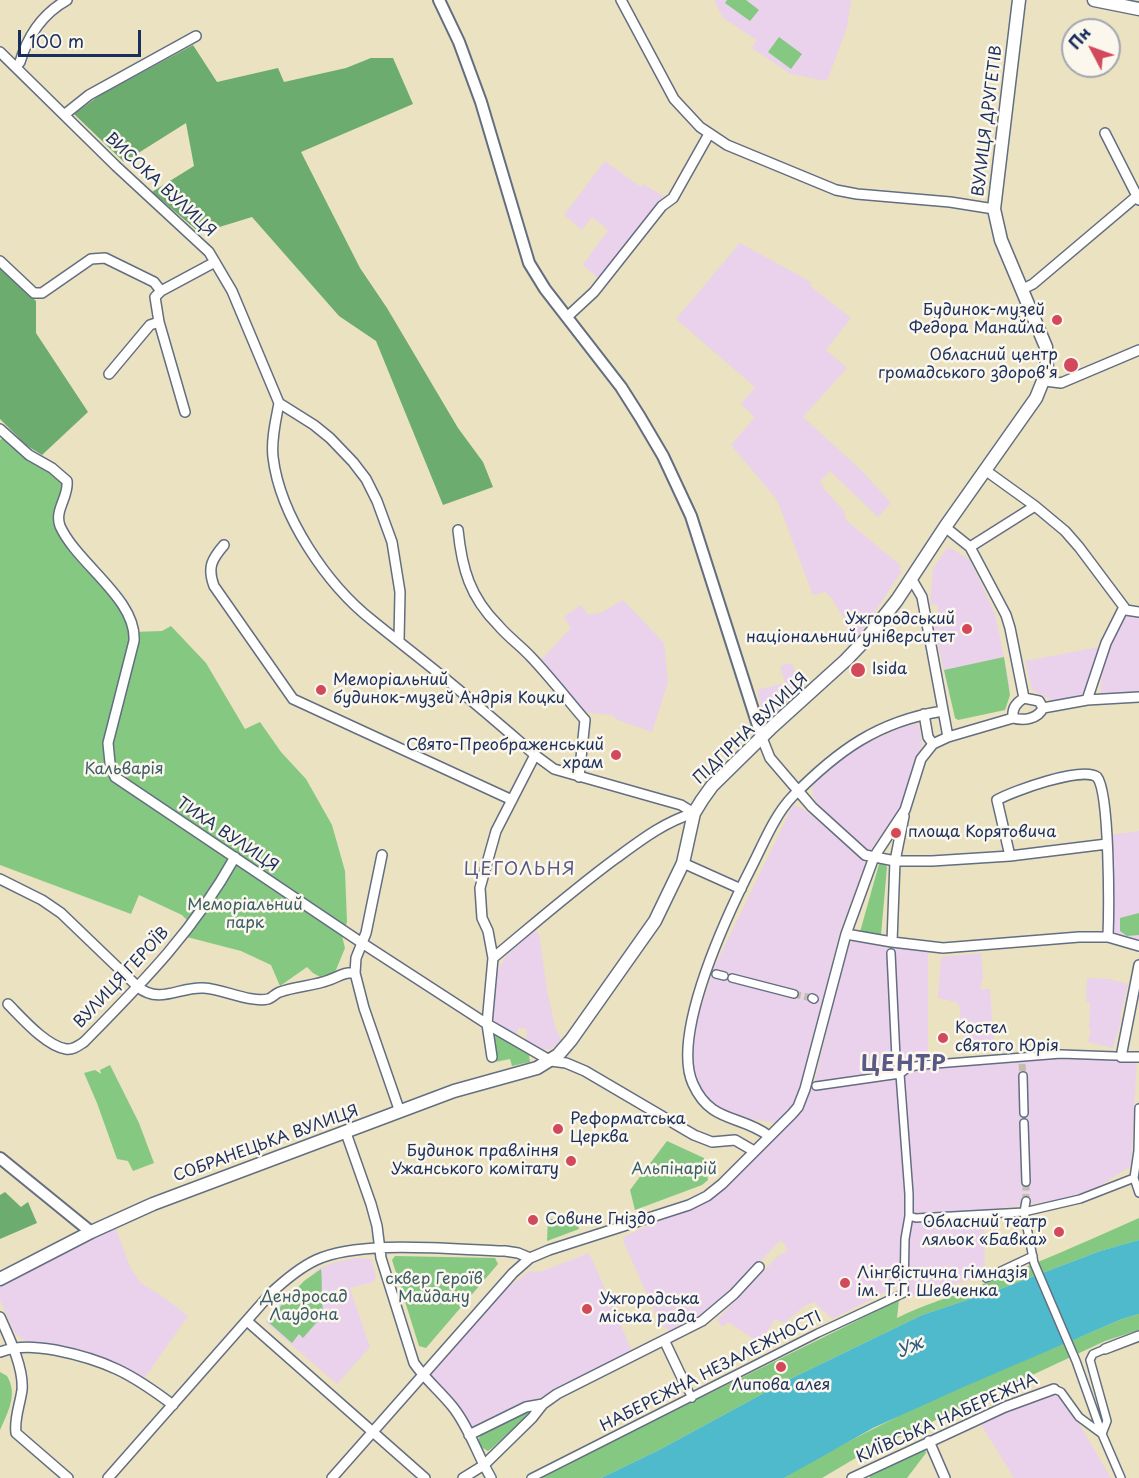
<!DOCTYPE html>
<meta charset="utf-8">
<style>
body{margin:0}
#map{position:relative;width:1139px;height:1478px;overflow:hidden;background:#eae2c0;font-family:"Playpen Sans",sans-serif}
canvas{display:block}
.north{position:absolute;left:1061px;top:18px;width:60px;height:60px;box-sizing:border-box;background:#fbf7ec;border:2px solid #a1a7b3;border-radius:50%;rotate:311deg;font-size:16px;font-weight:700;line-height:24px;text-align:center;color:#1b2f5e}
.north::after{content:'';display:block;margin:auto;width:21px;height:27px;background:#d1495b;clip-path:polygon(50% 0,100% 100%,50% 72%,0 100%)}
.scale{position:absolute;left:18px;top:30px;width:123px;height:27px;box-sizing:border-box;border:3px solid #1b2f5e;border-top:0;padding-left:8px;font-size:18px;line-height:21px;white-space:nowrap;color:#1b2f5e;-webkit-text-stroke:4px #fbf7ec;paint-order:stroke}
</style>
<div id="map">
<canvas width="1139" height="1478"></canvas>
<div class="north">Пн</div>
<div class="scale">100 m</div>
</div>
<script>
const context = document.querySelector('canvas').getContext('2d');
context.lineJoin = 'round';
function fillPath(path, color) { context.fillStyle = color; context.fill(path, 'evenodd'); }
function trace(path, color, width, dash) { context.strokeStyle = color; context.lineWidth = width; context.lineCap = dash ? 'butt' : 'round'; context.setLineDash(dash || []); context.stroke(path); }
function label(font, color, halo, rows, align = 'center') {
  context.font = font + ' "Playpen Sans",sans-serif'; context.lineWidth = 5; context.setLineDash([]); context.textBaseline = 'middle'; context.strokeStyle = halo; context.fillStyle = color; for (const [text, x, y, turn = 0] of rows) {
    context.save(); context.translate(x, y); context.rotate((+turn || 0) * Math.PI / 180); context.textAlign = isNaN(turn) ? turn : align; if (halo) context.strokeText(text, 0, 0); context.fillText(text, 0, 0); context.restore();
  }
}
const built = new Path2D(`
 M714,0H851L847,27L827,81L791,74L752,48L757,40L723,18Z
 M605,161L641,187L643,184L663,196L600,280L583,265L608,230L592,217L582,230L564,215Z
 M740,243L811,282L810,286L851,318L826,350L847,368L803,417L862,471L891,503L878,517L830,471L820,481L825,490L844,511L846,520L901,566L899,569L902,571L856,640L846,627L848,624L830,596L825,592L813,595L777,500L731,445L755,417L741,404L755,387L676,319Z
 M947,548L952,549L970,560L995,614L1010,687L950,698L932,617L939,616L937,604L930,605L933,568Z
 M623,600L664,643L668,682L652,732L618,720L612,715L585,712L541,660L571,628L564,617L581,605L588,615L601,613Z
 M1132,615H1139V694L1100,696L1104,654L1121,618Z
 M1099,647L1083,695L1054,701L1032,690L1025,661Z
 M792,663L801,691L790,697L784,706L768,720L762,711L757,690L785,683L780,666Z
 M916,724L919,726L922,744L905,802L869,852H864L815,801L812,791L814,783L839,759L865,744L902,727Z
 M793,805L802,808L863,858L865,865L840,931L796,1104L775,1123L729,1115L715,1106L704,1095L697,1082L692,1054L699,1014L714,968Z
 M1139,831V941L1111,935L1110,835Z
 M535,930L539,934L547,990L555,1027L561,1040L551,1049H542L526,1042L527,1029L518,1028L516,1037L493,1021L498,970L507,955Z
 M858,941L928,951V1067L1048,1057L1137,1058L1131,1166L1098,1187L1067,1199L986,1210L984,1220L985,1276L908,1296L907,1287H896L832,1319L814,1302L806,1305L784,1323L775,1319L760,1343L728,1322L722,1327L717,1320L777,1257L788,1250L781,1240L717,1305L695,1322L671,1332L660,1324L623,1240L625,1236L713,1197L723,1190L802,1109L814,1084L847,947L851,942Z
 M981,953L983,977L980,989H990L994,1050L965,1051L959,1005L956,1002L938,998L941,957Z
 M1087,978L1109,979L1128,984L1120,1017L1122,1018L1113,1048L1088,1042L1091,1030L1089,1029L1090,1003L1086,1001Z
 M114,1224L131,1269L141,1283L166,1299L188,1316L143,1380L90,1354L28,1342L20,1338L14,1331L0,1300V1283Z
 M589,1253L633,1353L472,1430L428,1375L507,1288L530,1271L540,1272Z
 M357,1258L371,1259L376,1277L373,1282L350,1288L370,1347L337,1384L265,1322L292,1292L318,1269L336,1262Z
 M1057,1393L1064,1398L1111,1478H1014L979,1421L1028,1400Z`);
const green = new Path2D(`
 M727,0H746L759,10L750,21L725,3Z
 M779,37L802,54L791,69L768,52Z
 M3,438L18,451L62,478L65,487L55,516L96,578L127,618L133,632L162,631L171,626L206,663L245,729L260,722L281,752L306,779L332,825L345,871L347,922L342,936L345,948L336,970L331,975L322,978L313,973L307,967L280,986L271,965L241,951L187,937L193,926L182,915L139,895L131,914L0,865V440Z
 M1004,657L1010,695L1005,710L958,720L955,718L944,670Z
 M879,864H885L887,867L881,935L860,932Z
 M1139,913V935L1127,936L1120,931V918Z
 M491,1031L529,1055L530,1062L512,1066L510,1059L495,1062Z
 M110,1065L139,1123L154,1163L133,1171L128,1161L117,1159L97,1103L84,1073L95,1070L101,1074L100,1070Z
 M667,1141L704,1158L708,1180L702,1185L635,1210L630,1190Z
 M548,1218L578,1226L579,1229L547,1241Z
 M1139,1218V1240L1100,1251L1003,1288L922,1315L786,1381L659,1450L601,1478H538L899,1300L897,1318C923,1305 951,1297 978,1286C1032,1265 1086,1242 1139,1218Z
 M395,1256L495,1258L498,1264L426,1348L419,1346L392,1260Z
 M321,1269C323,1285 320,1299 324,1314L303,1338L299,1334L292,1343L267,1321L304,1281Z
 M1139,1314V1330L1105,1341L859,1456L822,1478H784C891,1413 1007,1368 1122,1319Z
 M0,1372L7,1376C18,1394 8,1412 0,1430Z
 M527,1411L530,1413L529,1415L492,1448L488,1451L481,1447L478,1440L481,1434Z
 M925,1448L926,1453L907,1478H870L868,1474Z`);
const forest = new Path2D(`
 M193,45L217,82L278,68L284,82L346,68L371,58H393L413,104L301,152L360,268L387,308L458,428L483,462L493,487L443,505L376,341L339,316L252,217L200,233L152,192L194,166L186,123L124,162L74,114L100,95Z
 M0,267L36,301V333L88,412L42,455L26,445L0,419Z
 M5,1192L21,1207L28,1202L37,1223L0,1239V1195Z`);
const water = new Path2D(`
 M1139,1240V1314L1122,1319L968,1385L873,1428L784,1478H601L659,1450L786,1381L922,1315L1003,1288L1100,1251Z`);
const pedestrianTunnel = new Path2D(`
 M794,994L812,998
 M1022,1064L1023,1076
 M1026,1201V1182`);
const pedestrian = new Path2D(`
 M716,974L724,976
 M732,978L794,994
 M812,998L814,999
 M1023,1076L1024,1113
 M816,1086L900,1074L909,1067L923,1065L1061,1054L1115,1056
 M1024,1123L1026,1182
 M1134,1178L1139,1193
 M1026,1201L1024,1212L1034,1263L1076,1361L1102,1434L1121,1478
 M909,1216L916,1218L1024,1212L1080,1199L1134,1178L1138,1151L1139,1108
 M986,1278L1033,1256
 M684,1382L692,1398
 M1054,1389L1061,1392L1079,1417L1102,1434L1107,1421L1090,1360L1093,1354L1105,1349
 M531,1478L818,1333L904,1293L905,1239L909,1216V1194L900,1074L896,1058L891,953`);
const minor = new Path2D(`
 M621,0L674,99L700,127L727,145L836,190L857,194L950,202L994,209
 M0,52L116,166L209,252L232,291L279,403L314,425L330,438L353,462L366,479L377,501L392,542L400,592L399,640
 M16,67L20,62C28,35 42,14 67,0
 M64,115L89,95L196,36
 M1105,133L1139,200
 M0,261L34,293H42L91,259L105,258L154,282L161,291
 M1023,289L1033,284L1137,196
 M567,317L594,292L662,206L673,198L709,134
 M109,374L150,325L159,322
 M1045,381L1061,383L1139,350
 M279,403C276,420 271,439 273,457C280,516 327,585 373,621C394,638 416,655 437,672C470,699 503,727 535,755L554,769L681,805L694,813
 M185,412L159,322L155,297L161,291L215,262
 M0,429L29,455L52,468L67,481C69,497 54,510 60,526C77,564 137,599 134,641L108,743L110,763L115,777L362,943L487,1024L551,1061L566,1063L585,1071L694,1135L712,1142L735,1140L754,1151
 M1035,506L1065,531L1079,547L1124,607L1106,643L1087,700
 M945,527L970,547L1006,615L1010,628L1024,698
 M458,530C462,569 470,597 498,625C508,637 521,646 531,657C550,677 567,699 585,720L579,777
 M224,545C212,559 207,567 214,586L293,699L512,800
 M970,547L1035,506L985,470
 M911,578L922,597L948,737
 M1124,607L1126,610L1139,612
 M1043,708L1087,700L1139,697
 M924,714L928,737L933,744
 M1013,718C1012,708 1016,703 1024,698L1039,701L1043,708
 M762,738L770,758L812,807L865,855L895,861H932L1010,856L1107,844
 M382,855L366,933L356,958L355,973L364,1008L400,1112
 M1010,856L997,800C1013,791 1082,766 1097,777C1110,793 1109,911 1108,937
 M683,863L741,889
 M0,879L42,900L61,913L138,987C160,1005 180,986 204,988C223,989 250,1003 268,999C272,998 276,993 280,992C296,986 314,986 329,980C340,976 344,972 355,973
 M846,934L892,942L943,948L1079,937H1108L1139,946
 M892,942L895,861L904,816
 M493,958C534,924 573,890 615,859C641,840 664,822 694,813
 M1139,965L1121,1057H1139
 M8,1004C22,1018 46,1046 66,1049C73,1050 78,1046 84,1042C142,983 194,931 235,857
 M492,1057L487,1024L493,958L488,931L482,918L480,888L496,831L535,755
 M346,1133L371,1204L377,1226L381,1258L414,1363C425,1379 440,1391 452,1406C466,1423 474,1445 484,1465L532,1418L543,1404L557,1394L702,1321L734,1294L759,1267
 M769,1136C740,1114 711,1124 693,1084C670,1034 729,911 753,864C764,842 775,815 792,797C837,751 878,721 943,711
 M0,1317C9,1337 24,1368 22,1390C20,1405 14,1418 16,1433L68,1478
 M247,1321L425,1478
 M665,1342L684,1382
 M1105,1349L1139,1336
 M0,1352C19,1345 36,1347 55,1350C106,1360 132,1374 173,1405
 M469,1435L526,1407L543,1404
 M929,1441L945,1478
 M108,1478L271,1293C285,1280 299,1268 316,1260C362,1239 454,1250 505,1251L518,1253L530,1258
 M332,1478L513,1273L530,1258L549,1250L689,1205L707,1196L722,1184L792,1114L798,1107L805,1089L846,934L874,857L905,810L921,759L933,744L948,737L1013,718C1024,721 1038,719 1043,708
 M463,1478L484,1465L491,1478
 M852,1478L1005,1407L1054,1389`);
const tertiary = new Path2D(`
 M439,0L459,42L481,102L529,263L545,289L621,387L640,417L663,456L691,516L762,738
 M0,1158L91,1232`);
const secondary = new Path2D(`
 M1094,0L1139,9
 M0,1279L91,1232L153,1204L454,1091L537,1068L558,1055L571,1040L655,921L683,863L694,813L702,800L712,786L772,727L846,660L867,638L897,600L945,527L1036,398L1047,371L1046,347L1001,240L994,209L1019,0`);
const markers = [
 [1057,320,6,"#d1495b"],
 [1071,365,8,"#d1495b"],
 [967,629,6,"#d1495b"],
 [858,670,8,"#d1495b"],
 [321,690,6,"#d1495b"],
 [616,755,6,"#d1495b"],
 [896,833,6,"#d1495b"],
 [943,1038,6,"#d1495b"],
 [558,1129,6,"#d1495b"],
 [571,1161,6,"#d1495b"],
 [533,1220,6,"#d1495b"],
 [1059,1232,6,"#d1495b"],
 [845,1283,6,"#d1495b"],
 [587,1309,6,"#d1495b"],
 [781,1367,6,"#d1495b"]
];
const streetNames = [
 ["ВУЛИЦЯ ДРУГЕТІВ",988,121,-83],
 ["ВИСОКА ВУЛИЦЯ",160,185,43],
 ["ПІДГІРНА ВУЛИЦЯ",751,729,-44],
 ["ТИХА ВУЛИЦЯ",227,835,34],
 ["ВУЛИЦЯ ГЕРОЇВ",122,978,-47],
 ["СОБРАНЕЦЬКА ВУЛИЦЯ",266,1144,-20],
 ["НАБЕРЕЖНА НЕЗАЛЕЖНОСТІ",711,1372,-27],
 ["КИЇВСЬКА НАБЕРЕЖНА",947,1419,-24]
];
const poiNames = [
 ["Будинок-музей",1045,311,"right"],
 ["Федора Манайла",1045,329,"right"],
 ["Обласний центр",1058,356,"right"],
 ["громадського здоров'я",1058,374,"right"],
 ["Ужгородський",955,620,"right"],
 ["національний університет",955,638,"right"],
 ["Isida",872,670],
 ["Меморіальний",333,681],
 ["будинок-музей Андрія Коцки",333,699],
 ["Свято-Преображенський",604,746,"right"],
 ["храм",604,764,"right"],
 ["площа Корятовича",908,833],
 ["Костел",955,1029],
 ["святого Юрія",955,1047],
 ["Реформатська",570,1120],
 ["Церква",570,1138],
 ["Будинок правління",559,1152,"right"],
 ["Ужанського комітату",559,1170,"right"],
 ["Совине Гніздо",545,1220],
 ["Обласний театр",1047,1223,"right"],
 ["ляльок «Бавка»",1047,1241,"right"],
 ["Лінгвістична гімназія",857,1274],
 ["ім. Т.Г. Шевченка",857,1292],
 ["Ужгородська",599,1300],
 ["міська рада",599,1318],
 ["Липова алея",781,1386,"center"]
];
const parkNames = [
 ["Кальварія",124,770],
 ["Меморіальний",245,906],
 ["парк",245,924],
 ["Альпінарій",674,1170],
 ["сквер Героїв",434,1280],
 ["Майдану",434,1298],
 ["Дендросад",304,1298],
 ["Лаудона",304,1316]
];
const neighbourhoodNames = [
 ["ЦЕГОЛЬНЯ",520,870]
];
const waterNames = [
 ["Уж",910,1348,-24]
];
const districtNames = [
 ["ЦЕНТР",904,1065]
];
fillPath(built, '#ead1ec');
fillPath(green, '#85c881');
fillPath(forest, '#6cac6f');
fillPath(water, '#4fbacc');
trace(pedestrianTunnel, '#c1beac', 7, [7, 3.5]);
trace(pedestrian, '#636e80', 10);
trace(minor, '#636e80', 12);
trace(tertiary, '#636e80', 14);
trace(secondary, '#636e80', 15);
trace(pedestrian, '#fff', 7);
trace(minor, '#fff', 9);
trace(tertiary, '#fff', 10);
trace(secondary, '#fff', 12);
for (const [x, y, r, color] of markers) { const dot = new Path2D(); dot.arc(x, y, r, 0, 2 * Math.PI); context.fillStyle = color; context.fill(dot); trace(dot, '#fbf7ec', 2); }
label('16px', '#1b2f5e', '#fbf7ec', streetNames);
label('16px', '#1b2f5e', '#fbf7ec', poiNames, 'left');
label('16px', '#3b5d68', '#fbf7ec', parkNames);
context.letterSpacing = '1.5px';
label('18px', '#585987', '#fbf7ec', neighbourhoodNames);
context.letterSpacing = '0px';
label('italic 18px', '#2b597f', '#fbf7ec', waterNames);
context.letterSpacing = '1.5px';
label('bold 22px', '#585987', '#fbf7ec', districtNames);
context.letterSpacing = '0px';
</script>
